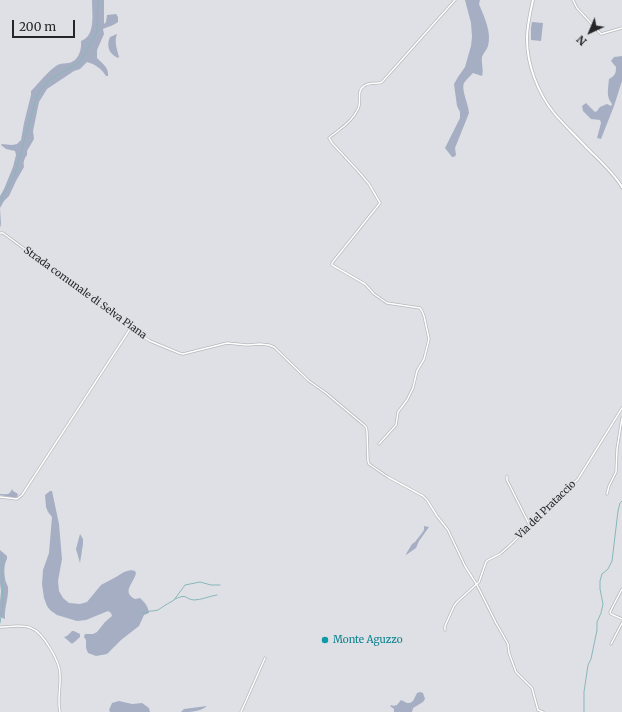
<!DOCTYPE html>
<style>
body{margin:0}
#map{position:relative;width:622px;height:712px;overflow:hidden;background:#dee0e5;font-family:Merriweather,serif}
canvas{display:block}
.north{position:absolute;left:570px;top:12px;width:40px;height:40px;-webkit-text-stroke:3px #dee0e5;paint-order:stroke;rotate:224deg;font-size:11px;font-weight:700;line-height:16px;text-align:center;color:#262628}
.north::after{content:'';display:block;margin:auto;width:14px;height:18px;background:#262628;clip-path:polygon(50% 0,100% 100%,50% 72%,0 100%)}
.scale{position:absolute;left:12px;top:20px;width:63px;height:18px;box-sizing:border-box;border:2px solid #262628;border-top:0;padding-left:5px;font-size:12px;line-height:14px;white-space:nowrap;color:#262628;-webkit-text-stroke:3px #dee0e5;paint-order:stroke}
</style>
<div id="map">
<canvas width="622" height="712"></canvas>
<div class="north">N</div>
<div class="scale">200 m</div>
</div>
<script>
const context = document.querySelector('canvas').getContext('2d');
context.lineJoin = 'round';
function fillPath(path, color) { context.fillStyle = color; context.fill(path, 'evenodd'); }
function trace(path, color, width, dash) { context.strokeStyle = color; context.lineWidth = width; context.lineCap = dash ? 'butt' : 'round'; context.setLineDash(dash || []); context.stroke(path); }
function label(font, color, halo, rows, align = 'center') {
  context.font = font + ' Merriweather,serif'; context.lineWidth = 3; context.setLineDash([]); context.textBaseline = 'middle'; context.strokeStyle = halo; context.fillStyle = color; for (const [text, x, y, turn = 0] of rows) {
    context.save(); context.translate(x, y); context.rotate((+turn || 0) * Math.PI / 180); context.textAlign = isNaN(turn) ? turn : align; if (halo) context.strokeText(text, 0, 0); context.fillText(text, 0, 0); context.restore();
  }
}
const green = new Path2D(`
 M92,0H104V24L106,22L107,15L116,14L118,17V22C113,26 109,26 103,29L104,34L97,50V58C103,64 109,68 108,76H106C102,69 95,64 87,62L80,69L74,71L47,89L39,102L33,131L34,139L27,151V155C24,159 23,162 24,167L16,181L9,196L4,201L0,208L1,224L0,228V196L4,189L13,167L16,155L15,151L6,149L1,145L2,144L12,145L17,144L21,140L24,123L31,95V91C39,83 46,73 56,66C60,63 63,64 68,63C78,62 82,50 81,41C96,36 92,13 92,0Z
 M465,0H480L479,4C484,17 492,32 488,46C487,50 483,53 482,57C481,63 484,70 482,76L473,73C470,76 466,80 464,83C461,90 469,105 469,113L455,148L456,155L454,157H452L445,148L460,118V112L457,106L454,84L458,77L465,67L471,46L472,37L471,23Z
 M532,22L543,23L541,41L531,40V28L536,29L531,28Z
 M117,34C114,42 117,49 119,57L118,58C109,54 106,46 110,37Z
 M622,56V81L614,106L601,139L597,138L601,123L600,120L591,119L583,111L582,106L586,103L595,112L597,111L600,107L607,104L611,106L612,104C606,97 608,89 609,79C615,76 616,73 616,67L611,61L614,57Z
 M12,489L13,491L18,494L17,497L15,498L0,495V494C7,494 9,496 12,489Z
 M50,491H52L59,524L62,559L58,581L59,591L63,598L69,603L80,604L87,602L101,585L116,577L124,572L131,570L135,571L136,573C134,583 121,592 135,599L140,598C145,603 148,606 149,613L144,615L139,626L121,640L107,654L96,656L88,653L86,648V640L84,637L85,634H93L97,632L105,622L112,616L111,613L108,611L86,620L77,621L57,615L50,610L47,606L44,598L42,584L43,570L49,553L52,517L48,512L46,507L45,495Z
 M424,526L429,527L419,541L416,548L406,555V554L412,544L415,542L422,533L424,530Z
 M80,534L83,539V544L80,563L76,549Z
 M0,550L7,556V559C4,564 4,572 5,578C5,581 7,584 8,587C9,597 4,608 5,619L0,617V601L1,591L0,584Z
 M72,631H74L80,634V637C70,646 74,645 64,637L67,636Z
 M420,692L423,693L425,699L423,702L413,708L412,712H394V709L390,706L392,705L393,706L397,705L401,700L407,703H410L413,701L417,693Z
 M119,701L132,704L142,703L149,708L150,712H110L109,710L112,703Z
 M207,706C200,712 190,712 181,712L184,709Z`);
const stream = new Path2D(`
 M0,201L15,174L37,95L49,80L80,62L97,32L98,0
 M0,554L2,556V579L3,603L0,623
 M175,599C188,593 184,599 194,600C201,600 210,596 217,595
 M141,613H144L150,611H153L158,610L164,606L174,600L185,585L200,582L211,585H220
 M584,712V692L588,665L591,659L597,630V622L601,613L603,604L600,589V581L602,574L608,569L612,561L618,511L620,503L622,501`);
const minor = new Path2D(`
 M573,0L577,8L601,34L622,28
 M0,233H3L53,270H56L90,295L121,320L128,327L150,341L179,353L183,354L227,343L247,345L260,344L269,345L274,347L309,381L326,393L364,425L366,427L367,431L368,461L369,464L388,477L423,496L427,500L437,516L448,530L465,566L477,585L496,623L508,644L509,653L516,672L532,688L538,710
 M379,444L396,425L398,412L407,400L413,388L417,371L424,359L429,339L424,316L422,311L420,308L387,303L374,294L365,284L332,265V263L380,203L369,184L358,171L332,143L329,138C332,135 336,133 339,130C346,125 354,117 358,109C362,101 356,91 364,86C370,81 376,85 382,82L455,0
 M507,476V480L530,526
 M607,494L609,486L616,472L617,449L622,418
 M0,497L17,499L22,495L130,329
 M622,589L610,612L611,614L622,619
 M0,627C10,627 22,624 31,628C43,632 60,662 60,674C61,687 57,700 60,712
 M445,630V626L454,606L457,602L479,582L486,562L488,560L500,554L508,547L578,479L622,408
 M611,644L622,623
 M538,710L543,712
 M241,712L265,658`);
const tertiary = new Path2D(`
 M533,0C530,13 527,26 527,39C527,65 538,93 554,113C564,125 576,136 587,148C599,160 613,172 622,187`);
const markers = [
 [325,640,4,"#0f9aa8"]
];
const streetNames = [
 ["Strada comunale di Selva Piana",85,293,36],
 ["Via del Prataccio",546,510,-44]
];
const cultureNames = [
 ["Monte Aguzzo",333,640]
];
fillPath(green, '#a6aec3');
trace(stream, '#88b7b9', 1);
trace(minor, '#b7b9bd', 3);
trace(tertiary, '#b7b9bd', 3.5);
trace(minor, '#fff', 1.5);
trace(tertiary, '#fff', 2);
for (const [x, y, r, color] of markers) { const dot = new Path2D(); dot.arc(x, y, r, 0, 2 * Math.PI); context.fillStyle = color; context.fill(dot); trace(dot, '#dee0e5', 1.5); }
label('10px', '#262628', '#dee0e5', streetNames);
label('10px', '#0d838f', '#dee0e5', cultureNames, 'left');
</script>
